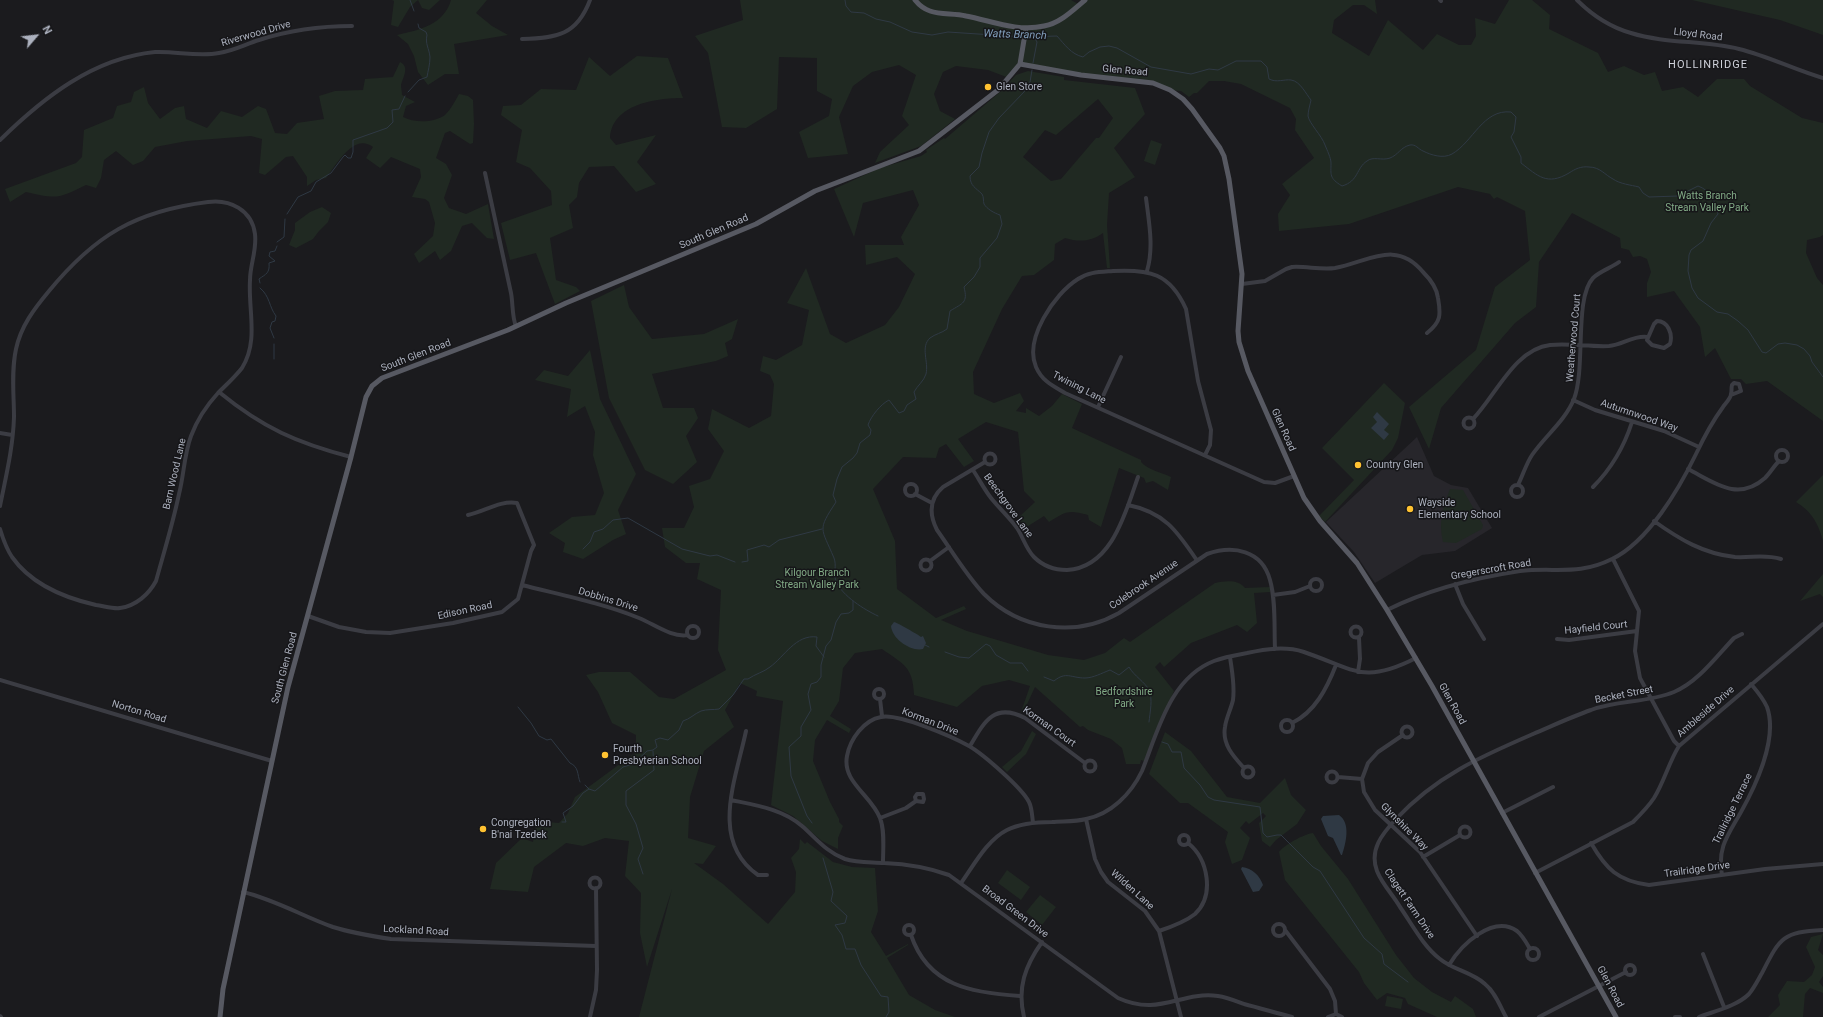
<!DOCTYPE html>
<style>
body{margin:0}
#map{position:relative;width:1823px;height:1017px;overflow:hidden;background:#1b1b1e;font-family:Roboto,sans-serif}
canvas{display:block}
.north{position:absolute;left:16px;top:16px;width:40px;height:40px;-webkit-text-stroke:3px #161619;paint-order:stroke;rotate:62deg;font-size:11px;font-weight:700;line-height:16px;text-align:center;color:#acb1be}
.north::after{content:'';display:block;margin:auto;width:14px;height:18px;background:#acb1be;clip-path:polygon(50% 0,100% 100%,50% 72%,0 100%)}
</style>
<div id="map">
<canvas width="1823" height="1017"></canvas>
<div class="north">N</div>
</div>
<script>
const context = document.querySelector('canvas').getContext('2d');
context.lineJoin = 'round';
function fillPath(path, color) { context.fillStyle = color; context.fill(path, 'evenodd'); }
function trace(path, color, width, dash) { context.strokeStyle = color; context.lineWidth = width; context.lineCap = dash ? 'butt' : 'round'; context.setLineDash(dash || []); context.stroke(path); }
function label(font, color, halo, rows, align = 'center') {
  context.font = font + ' Roboto,sans-serif'; context.lineWidth = 3; context.setLineDash([]); context.textBaseline = 'middle'; context.strokeStyle = halo; context.fillStyle = color; for (const [text, x, y, turn = 0] of rows) {
    context.save(); context.translate(x, y); context.rotate((+turn || 0) * Math.PI / 180); context.textAlign = isNaN(turn) ? turn : align; if (halo) context.strokeText(text, 0, 0); context.fillText(text, 0, 0); context.restore();
  }
}
const built = new Path2D(`
 M1417,437L1434,476L1451,485L1468,488L1492,528L1455,551L1422,555L1375,583L1354,552L1326,522Z`);
const green = new Path2D(`
 M392,0H440L429,10L422,8L418,0L410,7L398,27L391,25L394,1Z
 M451,0H487L476,13L492,26L508,35L454,44L459,74H445L428,85L418,72L414,56L408,44L397,35C419,30 444,25 451,0Z
 M740,0H1071L1080,5L1087,0H1375L1377,14L1364,5H1353L1334,20L1332,33L1369,56L1388,20L1423,50L1437,34L1459,45H1471L1476,36L1475,18L1495,24L1509,0H1532L1550,15L1549,29L1598,53L1608,72L1624,66L1644,75L1655,72L1662,91L1683,87L1698,97L1717,79H1744L1750,86L1802,118L1823,123V235L1820,237L1807,240L1806,253L1817,278L1823,285V421L1767,381L1746,384L1741,379H1731L1715,348L1705,357L1700,327L1674,291L1647,297V283L1651,272L1647,259L1640,256L1633,257L1629,250L1621,248L1620,238L1572,213L1539,262L1536,307L1515,323L1441,408L1429,449L1409,407L1476,350L1495,287L1530,260L1525,211L1497,197L1494,199L1490,194L1458,187L1349,224L1279,231L1278,214L1290,195L1282,184L1314,158L1295,130L1296,119L1290,108L1241,84L1224,81H1209L1197,93H1194L1189,97L1181,91L1170,90L1153,83L1094,77L1020,64L1009,78L988,70L956,66L943,72L934,94L940,111L955,119L921,146L875,163L880,152L909,125L902,116L916,75L899,65L872,72L853,86L839,117L848,154L808,158L799,132L829,116L832,99L817,91V58L779,57L777,109L746,128L722,127L708,53L695,36L743,20Z
 M1692,0H1823V35L1780,20Z
 M637,56L668,58L683,98C656,98 612,104 610,138L616,145L656,135L637,162L656,184L636,192L614,166L589,167L579,183L577,197L569,205L573,228L550,238L556,280L576,287L580,291L555,304L536,253L510,260L501,223L552,205L551,191L530,168L516,162L522,130L501,115L503,106L521,105L541,89L576,90L589,57L610,76Z
 M400,62C410,67 403,77 401,85C401,88 402,92 402,95L415,102L406,106L403,117C414,123 434,123 445,115C451,109 455,101 459,94L468,96L473,100L474,124L473,143L470,144L450,131L445,133L436,158L446,164L452,175L444,198L449,208L466,214L488,204L494,239L487,238L472,223L462,226L451,251L440,260L435,251L419,263L414,254L433,236L435,223L429,202L425,199L412,197L421,177L420,169L391,157L380,168L366,158L373,147C354,132 336,165 326,178L316,180L307,186V177L293,156L286,157L265,175L259,173L262,139L251,136L187,141L155,147L143,161L133,165L116,151L104,160L101,178L96,188L86,185C58,199 57,199 26,192L10,202L5,189L76,163L82,157L84,130L113,118L117,106L131,102L134,92L144,87L148,103L160,119L175,108L184,106L186,119L207,128L221,111L242,117L258,106L266,109L275,133L287,134L297,123L324,119L319,96L335,91L363,90L365,79L393,77Z
 M1028,71L1064,77V80L1135,88L1145,114L1114,148L1135,177L1109,193L1107,225L1110,268H1107L1103,233C1091,242 1078,242 1065,238L1055,244L1054,260L1034,275L1022,276L1002,309L973,372L974,394L994,403L1020,393L1024,401L1016,411L1026,413V408L1039,416L1052,406L1062,394L1082,404L1072,428L1141,460V462C1148,470 1161,472 1171,477L1168,490L1153,481L1146,483L1144,478L1119,468L1101,527L1089,520L1088,515C1068,510 1067,511 1049,522L1044,516L1025,528L1018,518L1035,502L1024,491L1018,432L986,422L958,439L974,461L964,467L946,444L939,448L936,458L903,457L873,489L895,541L897,589L936,618L964,606L966,609L941,620L967,631L1048,655L1084,660L1105,653L1124,638L1130,642L1215,583C1225,581 1238,579 1245,588L1270,587V592L1254,593L1257,623L1247,632L1237,625L1191,643L1164,667L1160,662L1155,667L1174,691L1144,761L1141,760L1140,764H1126L1122,748L1111,739L1088,730L1083,726L1080,727L1035,687L1023,713L1021,712L1030,686L1009,680L982,686L957,707L914,695C913,666 903,664 882,649L855,653L843,668L839,701L830,716L851,729L849,733L827,720L815,740L813,761L830,802L839,819V822L843,826L838,838V849L822,841L793,816L771,805L783,701L756,696L757,691L740,683L725,710L734,727L704,751L690,797L688,838L716,846L703,864L694,863L723,884L768,924L795,892L796,872L791,858L799,849L800,839L805,844L807,842L833,862L852,867L875,868L878,911L871,932L886,956L908,944V945L887,958L909,995L935,1010L955,1017H639L672,889L647,967L640,933L641,893L625,876L629,841L605,838L583,846L566,843L534,867L528,892L490,889L496,863L522,838L533,842L536,821L559,823L568,813L575,797L636,752V735L612,723L598,692L586,675L599,672H630L659,697L674,699L726,670L718,650L721,590L697,579L700,563H686L665,547L662,528H684L694,507L689,486L710,479L724,451L708,429L712,409L749,428L771,416L774,384L770,375L760,371L763,356L776,360L802,345L809,310L787,303L806,268L830,334L846,343L885,325L899,307L915,274L897,257L866,265L865,245H904L901,237L919,205L913,190L863,203L854,237L834,189L880,168L921,156L927,152L926,150L944,138L945,139L1000,92L1016,75ZM1098,99L1113,118L1099,138H1096L1061,179L1051,181L1023,157L1045,130L1056,135Z
 M1151,140L1162,144L1155,165L1144,161Z
 M322,207L331,213L328,222L319,231L313,239L296,248L289,245L295,230V223L310,212Z
 M624,285L629,307L652,339L704,334L738,319L732,339L725,343L728,356L716,361L652,374L663,408H694L698,418L686,436L697,462L673,484L645,470L609,398L591,301Z
 M590,350L600,399L636,474L618,510L626,534L613,540L583,559L563,552L565,543L549,533L572,517L595,515L604,493L593,455L595,432L585,406L567,417L571,389L535,380L544,370L568,376Z
 M1384,383L1405,403L1398,438L1392,450L1325,522L1319,516L1354,480L1322,448Z
 M1823,475V541C1818,523 1812,512 1796,502Z
 M1450,489L1463,490L1483,525L1482,529L1456,543L1443,542C1438,522 1443,508 1450,489Z
 M1823,574V597L1820,594L1800,601Z
 M1032,731L1036,734L1026,754L1007,772L1002,767L1021,751Z
 M1165,732L1191,751L1227,797L1260,803L1285,778L1291,795L1306,810L1297,824L1276,840L1270,847L1262,841L1259,823L1266,816L1263,813L1249,824L1246,821L1240,828L1250,838L1242,860L1232,864L1225,842L1228,832L1188,803H1180L1149,774Z
 M1313,833L1321,846L1348,879L1396,955L1414,978L1432,992L1451,1002L1455,996L1473,1009L1476,1017H1437L1408,1004L1405,998L1387,993L1377,1000L1364,983L1359,972L1285,880L1279,852C1284,845 1304,834 1313,833Z
 M1007,870L1030,887L1021,900L998,883Z
 M1040,895L1056,907L1042,925L1026,912Z
 M1823,934L1818,950L1823,955V976L1819,982L1823,987V993L1810,988L1805,994L1803,1017H1768L1780,1005L1778,995L1787,981L1804,982L1812,975L1815,967L1806,947L1811,937Z
 M1387,996L1403,999L1401,1009L1385,1006Z`);
const water = new Path2D(`
 M1377,412L1389,424L1384,430L1389,434L1384,440L1371,428L1377,422L1373,417Z
 M894,622C896,622 919,635 921,637L923,636L926,643L923,649C911,652 892,639 891,626Z
 M1339,815C1351,823 1346,843 1342,855H1341L1333,838L1328,836L1321,819L1323,816Z
 M1242,867C1252,868 1260,876 1263,885L1259,891L1253,892L1241,869Z`);
const stream = new Path2D(`
 M410,0L414,11
 M845,0L846,6L851,12L864,13L876,19L890,22L912,32L932,35L948,32L1023,37
 M1026,37L1057,36C1065,45 1071,54 1083,57L1089,52L1100,47L1109,46L1117,48L1151,67L1191,74L1209,69L1218,70L1236,61H1261L1267,67L1269,79C1277,83 1284,79 1291,80C1300,81 1306,94 1311,100C1310,105 1308,111 1308,116C1309,123 1322,136 1325,145C1327,150 1331,158 1331,163C1331,175 1329,178 1342,186C1359,181 1356,168 1367,161C1373,156 1382,161 1390,158C1398,155 1401,147 1410,145C1416,144 1418,149 1423,151C1431,155 1443,159 1452,154C1473,142 1483,109 1511,112L1516,117L1514,132L1511,137L1521,157V163C1538,176 1547,186 1569,173C1575,169 1581,166 1589,167C1600,167 1605,175 1613,179C1620,184 1631,185 1639,187L1643,193L1649,197L1678,196L1698,186C1710,190 1716,202 1718,214L1711,223L1703,241L1691,250L1689,255L1688,271L1692,288L1698,298L1717,312L1728,314L1738,321L1748,330L1762,352L1766,353L1778,344L1785,343L1797,345L1804,349L1810,356L1812,362L1823,377
 M1033,63L1037,42L1034,37
 M408,92L419,80L427,77C428,71 430,64 430,57C429,48 425,44 427,35L426,32L419,28L418,24
 M287,214L298,197L311,191L316,182L331,173L343,157L345,155L348,158H351L353,152V140L387,128L393,122L392,110L399,109L405,96
 M277,242L284,237L285,219
 M260,283L259,279C266,274 270,273 269,263L275,261L269,256L270,252L275,251L277,246
 M260,288C270,296 269,307 276,316L275,321L272,322L270,328L274,338
 M274,344V359
 M583,549L590,542L594,532L603,529L613,520L628,518L682,549L710,556L717,555L735,562
 M742,562L748,561L747,550L764,545L769,547L779,540L822,529
 M878,616C865,610 842,596 836,581C833,573 837,566 834,558C821,527 817,531 836,502L833,495L837,479L842,467L853,458L857,453L860,443L870,435L871,430L868,425C871,416 881,404 889,400L899,413L904,411L907,405L916,399L914,392C917,386 924,381 926,374C929,362 920,347 930,338C935,334 942,333 947,329L950,311C963,303 968,303 964,287L974,277L980,267V258L997,238L1002,224L1000,215C994,213 987,209 984,204C983,201 984,197 982,194C976,188 970,186 970,176L979,167L982,153L989,132L999,118L1024,92L1030,82L1032,70
 M925,645L929,647
 M945,652L959,657L969,658L986,644L990,646L996,655L1010,663H1022L1028,671
 M1044,677L1054,681C1066,671 1071,678 1085,678C1093,678 1102,673 1110,670L1119,675L1129,667C1134,676 1145,682 1149,690C1153,699 1150,712 1149,722
 M518,707L531,723L539,736L547,740L551,739L570,763C579,767 577,774 580,782
 M1162,742L1168,744L1172,752H1181L1184,768L1200,785L1208,797L1214,800L1260,807L1263,833L1267,837L1277,835H1281L1313,867L1320,871L1364,938L1382,954L1384,964L1408,982
 M585,785L589,789
 M562,822H566L563,813L573,806L583,793L589,789L595,791L623,767L633,764L647,751L653,750L657,747L655,740L660,738L668,740L679,730L683,721C690,719 694,714 701,711C707,709 713,710 719,709L733,695L744,679H748C755,674 764,672 770,667C784,657 796,634 817,637L816,646L824,657
 M812,823L807,816L791,776L789,747L801,736V727L811,710L808,694L811,684L817,682L821,677V665L826,646L831,640L836,622L841,614L849,613L853,610V601
 M823,858L833,892L831,901L847,916L845,923L835,925L842,935L846,949H855L861,965L881,996L888,997L889,1012L886,1017
 M643,874L638,859L643,848L636,824L626,805V791L654,770L653,751`);
const minor = new Path2D(`
 M1440,0L1441,1
 M1577,0C1592,15 1610,27 1631,33C1666,44 1704,40 1739,49C1768,56 1795,70 1823,78
 M522,39C557,38 577,35 590,0
 M0,140C43,98 93,58 155,52C176,51 198,57 219,53C233,51 246,44 259,40C290,30 321,26 352,26
 M485,173L511,293C513,303 512,318 516,326
 M1146,198C1149,223 1154,247 1147,271
 M1242,284L1265,281L1286,269L1292,267C1306,266 1321,270 1335,268C1368,262 1396,239 1423,272C1430,279 1437,288 1438,298C1441,315 1441,322 1427,333
 M1657,321C1668,321 1673,334 1670,344L1664,348L1652,345L1647,340L1654,324Z
 M219,392C263,428 297,443 351,457
 M1573,400L1595,410L1664,431L1699,447
 M1098,407L1121,357
 M1463.5 423a5.5 5.5 0 1 1 11 0a5.5 5.5 0 1 1-11 0Z
 M1473,419C1496,395 1515,349 1550,345C1570,343 1589,347 1609,346C1622,345 1634,335 1647,337
 M0,433L12,435
 M1776 456a6 6 0 1 1 12 0a6 6 0 1 1-12 0Z
 M984.5 459a5.5 5.5 0 1 1 11 0a5.5 5.5 0 1 1-11 0Z
 M1205,455L1210,445L1211,430L1198,381L1186,309C1170,273 1149,269 1113,271C1100,272 1088,272 1078,279C1054,294 1024,339 1036,367C1042,381 1053,386 1065,393L1264,482L1275,483L1294,476
 M985,462L943,487C929,499 929,514 937,530C952,551 966,575 984,594C1020,630 1075,638 1119,613L1207,554C1233,545 1262,550 1270,580C1276,601 1274,627 1275,649
 M1688,469C1715,483 1738,502 1765,478C1770,473 1774,466 1779,461
 M973,470C979,479 984,489 991,498C999,508 1009,517 1017,528C1023,537 1026,549 1034,557C1043,566 1054,570 1067,570C1112,568 1126,511 1138,477
 M905 490a6 6 0 1 1 12 0a6 6 0 1 1-12 0Z
 M1518,485C1523,475 1526,464 1532,455C1545,436 1565,421 1574,399C1586,368 1574,298 1593,278C1600,271 1611,268 1619,262
 M1511 491a6 6 0 1 1 12 0a6 6 0 1 1-12 0Z
 M1593,487C1612,468 1624,447 1632,422
 M915,494L932,503
 M1128,505C1164,512 1177,531 1196,559
 M0,506C6,476 13,448 14,417C14,395 11,372 16,349C21,326 34,309 49,291C95,235 136,211 208,202C230,199 252,210 255,234C257,250 250,265 250,280C248,310 259,341 242,368C235,377 226,385 218,393C207,405 197,420 191,436C184,455 184,475 179,494C173,523 164,552 156,581C149,594 136,606 120,608C113,609 104,606 96,605C65,598 31,584 12,557C6,548 3,539 0,529
 M1654,521C1679,539 1704,554 1735,557C1752,558 1764,554 1781,559
 M1613,559L1639,611L1635,651L1640,678L1674,741L1679,746
 M920.5 565a5.5 5.5 0 1 1 11 0a5.5 5.5 0 1 1-11 0Z
 M930,561L949,547
 M1310 585a6 6 0 1 1 12 0a6 6 0 1 1-12 0Z
 M1455,584L1463,604L1484,639
 M522,585C561,595 602,603 639,618C654,624 672,638 688,635
 M1273,595L1295,592L1310,586
 M1387,610C1429,589 1474,578 1520,571C1555,567 1578,576 1612,559C1648,542 1679,489 1696,454C1704,437 1712,422 1723,407C1725,404 1731,398 1731,394C1732,391 1731,389 1732,385L1734,383L1739,384L1741,391L1731,395
 M308,616L339,627L366,632L390,633L453,623L502,612L518,599L531,551L534,545L517,503C500,500 484,512 468,515
 M687 632a6 6 0 1 1 12 0a6 6 0 1 1-12 0Z
 M1350.5 632a5.5 5.5 0 1 1 11 0a5.5 5.5 0 1 1-11 0Z
 M1557,639L1569,640L1637,631
 M1230,657C1232,672 1235,685 1233,700C1231,709 1226,718 1225,727C1222,744 1233,756 1244,768
 M1358,672L1360,659L1359,638
 M0,680L272,761
 M874 694a5 5 0 1 1 10 0a5 5 0 1 1-10 0Z
 M880,699L882,716
 M1281 726a6 6 0 1 1 12 0a6 6 0 1 1-12 0Z
 M1292,723C1315,712 1327,688 1336,665
 M1401.5 732a5.5 5.5 0 1 1 11 0a5.5 5.5 0 1 1-11 0Z
 M746,731C736,779 709,841 758,875H767
 M1403,735L1378,752L1368,763L1362,779L1364,792L1375,810L1420,852L1477,936
 M970,746C984,722 994,702 1025,718L1085,763
 M1084.5 766a5.5 5.5 0 1 1 11 0a5.5 5.5 0 1 1-11 0Z
 M1242.5 772a5.5 5.5 0 1 1 11 0a5.5 5.5 0 1 1-11 0Z
 M1326.5 777a5.5 5.5 0 1 1 11 0a5.5 5.5 0 1 1-11 0Z
 M1338,777L1362,779
 M731,800C755,805 783,809 802,826C816,838 826,852 845,859C857,863 871,862 884,863C907,864 927,867 949,875L1118,998C1160,1017 1180,991 1218,996C1226,997 1236,1001 1244,1004C1260,1008 1276,1013 1292,1017
 M1502,813L1553,787
 M880,818L906,808L916,801L923,802L924,799L923,794H917L915,797L916,801
 M1086,819L1095,859L1101,872L1108,882L1145,911L1159,931L1181,1017
 M1459.5 832a5.5 5.5 0 1 1 11 0a5.5 5.5 0 1 1-11 0Z
 M1179 840a5 5 0 1 1 10 0a5 5 0 1 1-10 0Z
 M1591,843C1606,869 1618,881 1649,885L1765,869L1823,864
 M1423,857L1460,835
 M883,863C883,848 885,831 880,818C871,795 842,782 847,756C850,739 864,720 881,717C898,713 953,737 969,746C983,754 1022,788 1029,802C1032,808 1032,815 1033,823
 M1535,873L1633,822C1641,814 1648,807 1654,798C1664,782 1669,762 1679,746L1823,624
 M1722,875C1717,848 1728,835 1741,812C1756,785 1778,738 1767,707C1763,698 1757,691 1751,684
 M589.5 883a5.5 5.5 0 1 1 11 0a5.5 5.5 0 1 1-11 0Z
 M961,883C974,865 987,840 1007,830C1021,823 1037,822 1052,822C1063,821 1075,822 1086,819C1111,814 1131,794 1142,771C1158,731 1170,678 1214,661C1224,657 1236,655 1247,653C1266,649 1285,646 1304,652C1354,669 1363,685 1416,658
 M243,892C276,900 302,916 333,927C352,933 371,936 391,939L596,946
 M1273 930a6 6 0 1 1 12 0a6 6 0 1 1-12 0Z
 M904 930a5 5 0 1 1 10 0a5 5 0 1 1-10 0Z
 M1285,930L1330,989L1335,1001L1336,1014
 M1159,931C1171,927 1185,922 1195,914C1215,895 1208,859 1188,843
 M911,935C928,986 972,993 1020,996
 M1527 954a6 6 0 1 1 12 0a6 6 0 1 1-12 0Z
 M1703,954L1724,1007
 M1449,965C1461,945 1493,914 1517,931C1523,936 1526,942 1530,949
 M1625 970a5 5 0 1 1 10 0a5 5 0 1 1-10 0Z
 M0,1016L1,1017
 M590,1017L596,990L597,970L596,888
 M1024,1017C1017,988 1025,966 1042,942
 M1328,1017L1336,1014L1342,1017
 M1506,1017C1500,1006 1495,992 1485,984C1472,972 1453,970 1440,959C1423,946 1412,924 1400,907C1393,895 1382,884 1377,871C1369,850 1382,834 1396,819C1436,776 1480,757 1533,734C1552,726 1571,717 1591,710C1617,700 1647,703 1674,692C1698,682 1716,657 1734,638L1742,634
 M1539,1017L1626,972
 M1675,1017H1680
 M1699,1017C1715,1011 1737,1006 1749,994C1754,988 1758,980 1762,973C1780,938 1782,932 1823,930`);
const major = new Path2D(`
 M915,0C919,5 924,9 930,11C941,15 954,13 966,16C992,21 1017,32 1044,26C1060,23 1072,11 1085,0
 M1020,64L1081,75L1153,83L1170,90L1183,99L1192,109L1220,148L1224,156L1229,179L1242,274L1238,331L1239,342L1248,371L1304,498L1320,521L1357,563L1387,610L1432,686L1616,1017
 M1020,64L1026,28
 M220,1017L223,989L288,687L351,457L366,397L372,386L382,378L508,330L566,303L756,224L815,191L919,151L998,90L1020,64`);
const markers = [
 [988,87,4,"#ffc231"],
 [1358,465,4,"#ffc231"],
 [1410,509,4,"#ffc231"],
 [605,755,4,"#ffc231"],
 [483,829,4,"#ffc231"]
];
const streetNames = [
 ["Riverwood Drive",256,34,-16],
 ["Lloyd Road",1698,35,7],
 ["Glen Road",1125,71,5],
 ["South Glen Road",714,232,-23],
 ["Weatherwood Court",1574,338,-85],
 ["South Glen Road",416,356,-21],
 ["Twining Lane",1079,388,27],
 ["Autumnwood Way",1639,416,19],
 ["Glen Road",1283,430,66],
 ["Barn Wood Lane",175,474,-77],
 ["Beechgrove Lane",1008,506,54],
 ["Gregerscroft Road",1491,570,-10],
 ["Colebrook Avenue",1144,585,-34],
 ["Dobbins Drive",608,600,17],
 ["Edison Road",465,611,-12],
 ["Hayfield Court",1596,628,-6],
 ["South Glen Road",285,668,-75],
 ["Becket Street",1624,695,-11],
 ["Glen Road",1452,704,61],
 ["Norton Road",139,712,17],
 ["Ambleside Drive",1706,712,-41],
 ["Korman Drive",930,722,21],
 ["Korman Court",1049,727,35],
 ["Trailridge Terrace",1733,809,-64],
 ["Glynshire Way",1404,827,45],
 ["Trailridge Drive",1697,870,-8],
 ["Wilden Lane",1132,890,42],
 ["Clagett Farm Drive",1409,904,56],
 ["Broad Green Drive",1015,912,37],
 ["Lockland Road",416,931,3],
 ["Glen Road",1610,987,62]
];
const poiNames = [
 ["Glen Store",996,87],
 ["Country Glen",1366,465],
 ["Wayside",1418,503],
 ["Elementary School",1418,515],
 ["Fourth",613,749],
 ["Presbyterian School",613,761],
 ["Congregation",491,823],
 ["B'nai Tzedek",491,835]
];
const parkNames = [
 ["Watts Branch",1707,196],
 ["Stream Valley Park",1707,208],
 ["Kilgour Branch",817,573],
 ["Stream Valley Park",817,585],
 ["Bedfordshire",1124,692],
 ["Park",1124,704]
];
const waterNames = [
 ["Watts Branch",1015,35,2]
];
const neighbourhoodNames = [
 ["HOLLINRIDGE",1708,65]
];
fillPath(built, '#27262b');
fillPath(green, '#202922');
fillPath(water, '#2f3944');
trace(stream, '#2f3944', 1);
trace(minor, '#3b3c43', 4);
trace(major, '#575962', 5);
for (const [x, y, r, color] of markers) { const dot = new Path2D(); dot.arc(x, y, r, 0, 2 * Math.PI); context.fillStyle = color; context.fill(dot); trace(dot, '#161619', 1.5); }
label('10px', '#acb1be', '#161619', streetNames);
label('10px', '#acb1be', '#161619', poiNames, 'left');
label('10px', '#82ab86', '#161619', parkNames);
label('italic 11px', '#819ebb', '#161619', waterNames);
context.letterSpacing = '1px';
label('11px', '#ced0d9', '#161619', neighbourhoodNames);
context.letterSpacing = '0px';
</script>
